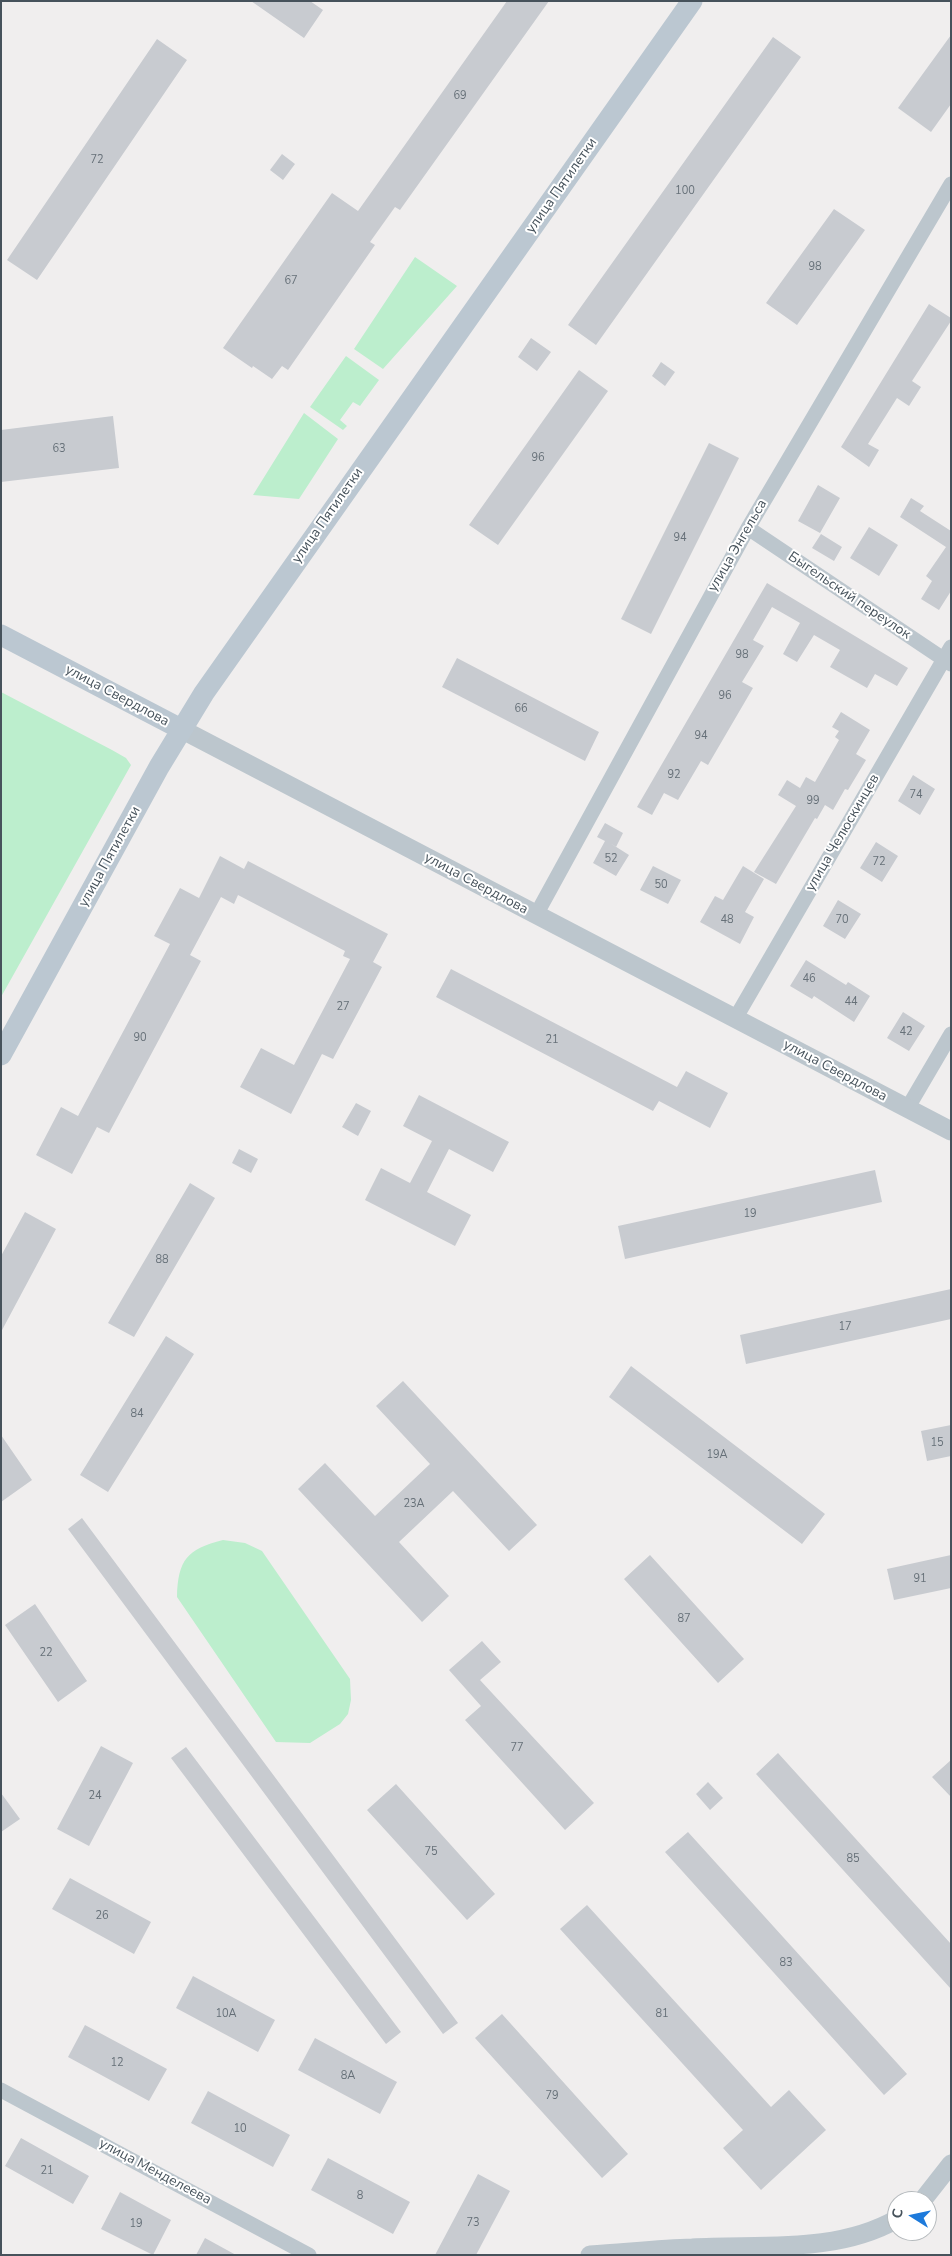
<!DOCTYPE html>
<meta charset="utf-8">
<style>
body{margin:0}
#map{position:relative;width:952px;height:2256px;overflow:hidden;background:#f0eeee;font-family:"Nunito Sans",sans-serif}
canvas{display:block}
.frame{position:absolute;inset:0;border:2px solid #46525b;pointer-events:none}
.north{position:absolute;left:887px;top:2191px;width:50px;height:50px;box-sizing:border-box;background:#fff;border:1px solid #b5babd;border-radius:50%;rotate:280deg;font-size:14px;font-weight:700;line-height:20px;text-align:center;color:#46525b}
.north::after{content:'';display:block;margin:auto;width:18px;height:22px;background:#1d7adb;clip-path:polygon(50% 0,100% 100%,50% 72%,0 100%)}
</style>
<div id="map">
<canvas width="952" height="2256"></canvas>
<div class="frame"></div>
<div class="north">С</div>
</div>
<script>
const context = document.querySelector('canvas').getContext('2d');
context.lineJoin = 'round';
function fillPath(path, color) { context.fillStyle = color; context.fill(path, 'evenodd'); }
function trace(path, color, width, dash) { context.strokeStyle = color; context.lineWidth = width; context.lineCap = dash ? 'butt' : 'round'; context.setLineDash(dash || []); context.stroke(path); }
function label(font, color, halo, rows, align = 'center') {
  context.font = font + ' "Nunito Sans",sans-serif'; context.lineWidth = 4; context.setLineDash([]); context.textBaseline = 'middle'; context.strokeStyle = halo; context.fillStyle = color; for (const [text, x, y, turn = 0] of rows) {
    context.save(); context.translate(x, y); context.rotate((+turn || 0) * Math.PI / 180); context.textAlign = isNaN(turn) ? turn : align; if (halo) context.strokeText(text, 0, 0); context.fillText(text, 0, 0); context.restore();
  }
}
const green = new Path2D(`
 M415,257L457,286L383,369L354,349Z
 M346,356L379,380L360,406L353,402L340,420L347,426L343,430L310,407Z
 M304,413L338,439L299,499L253,495Z
 M1,692L112,750L126,758L131,765L1,997Z
 M223,1540L245,1543L262,1551L350,1679L351,1700L348,1714L340,1724L310,1743L276,1742L177,1597C178,1560 187,1549 223,1540Z`);
const building = new Path2D(`
 M251,1H310L323,10L304,38Z
 M507,1H549L400,210L395,207L370,242L375,245L288,370L282,366L272,379L253,366L252,368L223,348L332,193L358,211Z
 M951,35V104L931,132L898,108Z
 M773,37L801,57L596,345L568,325Z
 M157,39L187,60L37,280L7,260Z
 M282,154L295,164L283,180L270,170Z
 M834,209L865,230L797,325L766,303Z
 M929,304L951,318V321L912,381L921,387L909,406L897,398L868,444L879,450L869,467L841,447Z
 M531,338L551,352L537,371L518,357Z
 M661,362L675,372L665,386L652,376Z
 M579,370L608,391L498,545L469,525Z
 M113,416L119,468L1,482V430Z
 M709,443L739,458L651,634L621,619Z
 M818,485L840,498L820,533L798,521Z
 M911,498L924,506L920,511L951,531V591L939,610L921,599L932,581L926,576L946,547L900,517Z
 M869,527L898,545L879,576L850,558Z
 M821,534L842,547L834,561L812,548Z
 M767,583L908,668L897,686L875,674L867,688L830,667L840,650L814,635L797,662L783,654L800,623L772,607L753,640L764,646L742,682L753,688L708,765L701,761L678,800L664,793L652,815L637,807Z
 M457,658L599,732L585,761L442,687Z
 M841,712L870,730L856,754L866,760L848,790L845,789L833,810L825,805L817,819L815,818L776,884L754,872L796,806L778,795L787,780L800,788L806,777L815,782L839,740L835,737L839,731L832,727Z
 M913,775L935,789L920,815L898,801Z
 M605,823L623,833L616,847L610,843L629,855L616,876L593,863L605,841L597,837Z
 M876,842L898,856L882,882L860,868Z
 M220,856L244,869L248,861L388,934L373,962L382,967L333,1059L322,1054L291,1114L240,1087L261,1048L294,1065L350,959L343,956L345,951L238,895L234,904L221,897L190,955L201,961L109,1133L97,1127L72,1174L36,1155L61,1107L78,1116L170,944L154,936L180,888L199,898Z
 M653,866L681,880L668,904L640,890Z
 M743,866L764,879L745,912L754,917L740,944L700,922L715,896L723,900Z
 M838,900L861,914L845,939L823,926Z
 M806,960L846,985L848,982L870,996L854,1022L814,996L812,999L790,986Z
 M451,969L677,1087L686,1071L728,1093L710,1128L659,1101L653,1111L436,997Z
 M903,1012L925,1026L909,1051L887,1038Z
 M419,1095L509,1142L493,1172L449,1149L427,1192L471,1215L455,1246L365,1200L381,1168L410,1183L432,1141L403,1126Z
 M356,1103L371,1111L358,1136L342,1127Z
 M239,1149L258,1159L251,1173L232,1163Z
 M875,1170L882,1202L625,1259L618,1226Z
 M190,1183L215,1198L134,1337L108,1323Z
 M25,1212L56,1229L1,1332V1256Z
 M951,1289V1319L746,1364L740,1335Z
 M166,1336L194,1354L108,1492L80,1475Z
 M631,1366L825,1514L802,1544L609,1397Z
 M403,1381L537,1525L509,1551L453,1491L399,1542L449,1596L422,1622L298,1489L325,1463L375,1516L430,1464L376,1406Z
 M951,1425V1456L927,1461L921,1431Z
 M1,1435L32,1480L1,1502Z
 M82,1518L458,2023L443,2034L68,1529Z
 M650,1555L744,1659L718,1683L624,1579Z
 M951,1555V1588L894,1600L887,1569Z
 M35,1604L87,1681L58,1702L5,1625Z
 M482,1641L501,1662L480,1680L594,1803L565,1830L465,1720L481,1706L449,1670Z
 M101,1746L133,1763L89,1846L57,1829Z
 M186,1747L401,2032L386,2044L171,1758Z
 M778,1753L951,1944V1989L756,1774Z
 M951,1760V1797L932,1777Z
 M708,1782L723,1798L710,1810L696,1794Z
 M396,1784L495,1894L467,1920L367,1810Z
 M1,1793L20,1819L1,1832Z
 M688,1832L907,2074L884,2095L665,1852Z
 M70,1878L151,1922L134,1954L52,1909Z
 M587,1905L771,2107L789,2090L826,2130L761,2190L723,2148L743,2130L560,1929Z
 M193,1976L275,2020L258,2052L176,2008Z
 M502,2014L628,2154L602,2178L475,2038Z
 M85,2025L167,2069L149,2101L68,2057Z
 M315,2038L397,2082L380,2114L298,2070Z
 M208,2091L290,2135L273,2167L191,2123Z
 M21,2138L89,2176L73,2204L5,2166Z
 M328,2158L410,2202L393,2234L311,2190Z
 M478,2174L510,2191L476,2255H435Z
 M120,2192L171,2220L153,2255L101,2229Z
 M205,2238L236,2255H196Z`);
const minor = new Path2D(`
 M748,528L951,664
 M536,915L748,528L951,184
 M735,1019L951,647
 M907,1109L951,1034
 M1,2090L309,2255`);
const tertiary = new Path2D(`
 M181,729L951,1131
 M922,2201L951,2164
 M590,2255C624,2253 658,2249 692,2248C760,2244 836,2254 897,2219`);
const secondary = new Path2D(`
 M1,635L181,729
 M1,1055L159,767L204,693L692,1`);
const numberNames = [
 ["69",460,96],
 ["72",97,160],
 ["100",685,191],
 ["98",815,267],
 ["67",291,281],
 ["63",59,449],
 ["96",538,458],
 ["94",680,538],
 ["98",742,655],
 ["96",725,696],
 ["66",521,709],
 ["94",701,736],
 ["92",674,775],
 ["74",916,795],
 ["99",813,801],
 ["52",611,859],
 ["72",879,862],
 ["50",661,885],
 ["48",727,920],
 ["70",842,920],
 ["46",809,979],
 ["44",851,1002],
 ["27",343,1007],
 ["42",906,1032],
 ["90",140,1038],
 ["21",552,1040],
 ["19",750,1214],
 ["88",162,1260],
 ["17",845,1327],
 ["84",137,1414],
 ["15",937,1443],
 ["19А",717,1455],
 ["23А",414,1504],
 ["91",920,1579],
 ["87",684,1619],
 ["22",46,1653],
 ["77",517,1748],
 ["24",95,1796],
 ["75",431,1852],
 ["85",853,1859],
 ["26",102,1916],
 ["83",786,1963],
 ["10А",226,2014],
 ["81",662,2014],
 ["12",117,2063],
 ["8А",348,2076],
 ["79",552,2096],
 ["10",240,2129],
 ["21",47,2171],
 ["8",360,2196],
 ["73",473,2223],
 ["19",136,2224]
];
const streetNames = [
 ["улица Пятилетки",562,186,-55],
 ["улица Пятилетки",328,516,-55],
 ["улица Энгельса",738,546,-60],
 ["Быгельский переулок",849,596,34],
 ["улица Свердлова",117,696,28],
 ["улица Челюскинцев",843,833,-60],
 ["улица Пятилетки",110,857,-61],
 ["улица Свердлова",476,884,28],
 ["улица Свердлова",835,1071,28],
 ["улица Менделеева",155,2172,28]
];
fillPath(green, '#bceecd');
fillPath(building, '#c8cbd0');
trace(minor, '#bcc6cd', 15);
trace(tertiary, '#bcc6cd', 19);
trace(secondary, '#bbc7d1', 21);
label('11px', '#667078', null, numberNames);
label('14px', '#46525b', '#fff', streetNames);
</script>
